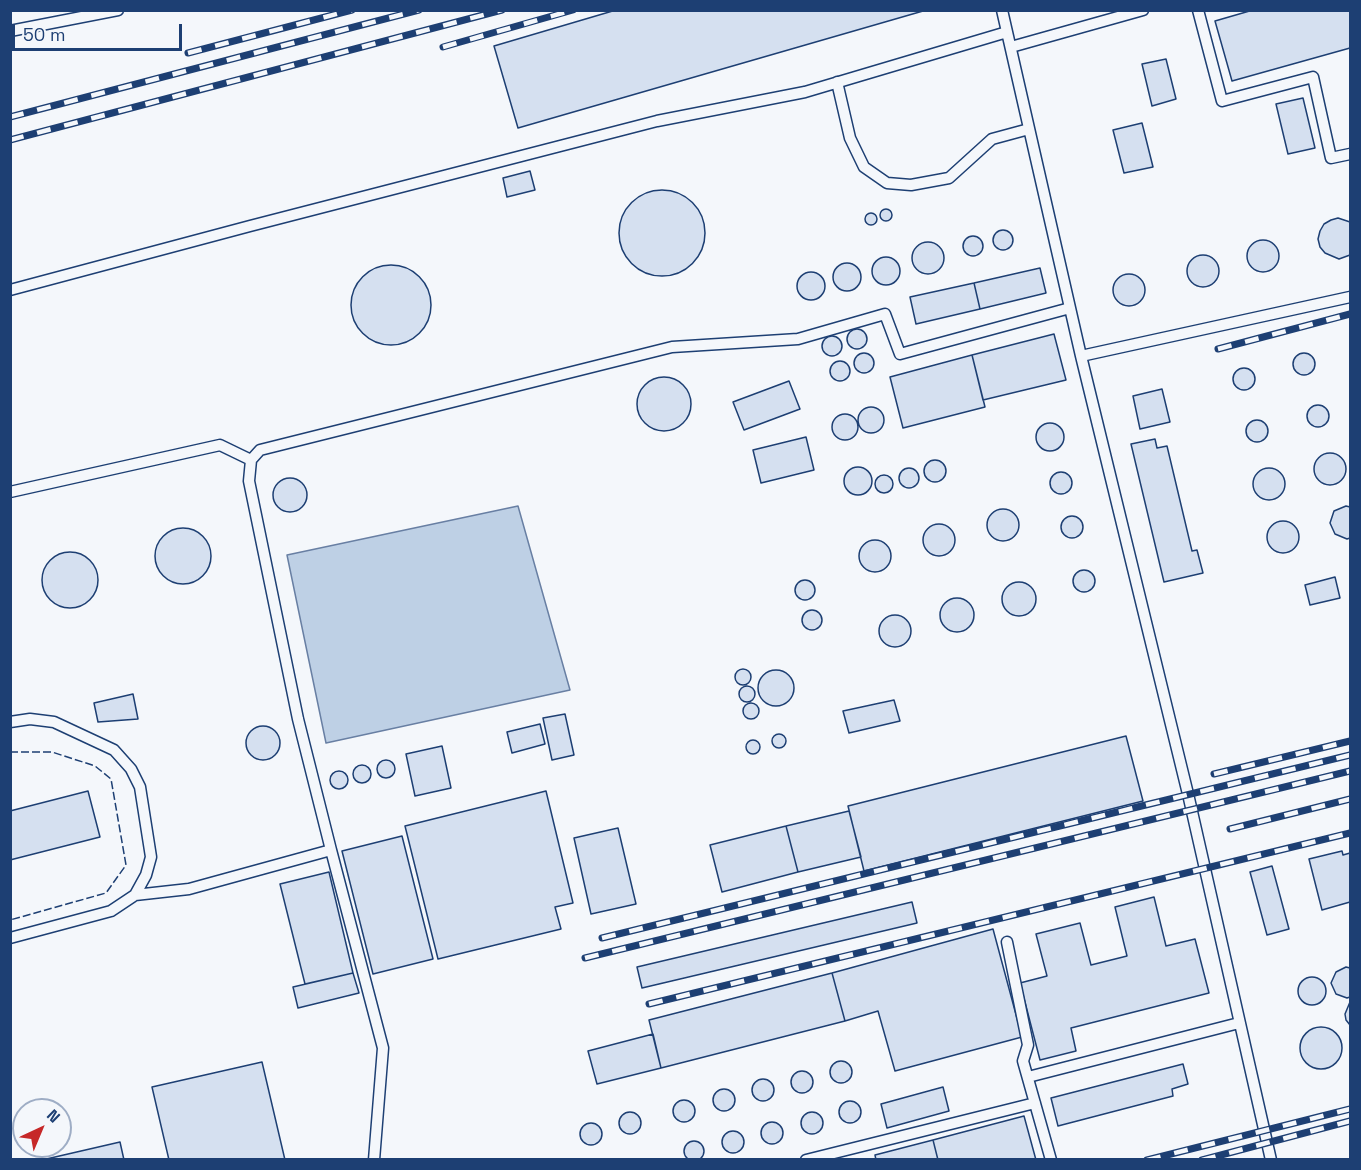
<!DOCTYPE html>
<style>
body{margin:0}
#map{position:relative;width:1361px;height:1170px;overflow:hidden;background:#f4f7fb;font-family:"Space Grotesk",sans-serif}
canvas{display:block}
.frame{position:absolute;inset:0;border:12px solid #1d3f73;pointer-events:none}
.north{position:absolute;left:12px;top:1098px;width:60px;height:60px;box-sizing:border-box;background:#f4f7fb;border:2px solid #9eadc5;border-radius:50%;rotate:44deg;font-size:16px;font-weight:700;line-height:24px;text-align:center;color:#1d3f73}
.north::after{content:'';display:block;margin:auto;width:21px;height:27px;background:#c62828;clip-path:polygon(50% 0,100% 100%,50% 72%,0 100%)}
.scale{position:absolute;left:12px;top:24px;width:170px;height:27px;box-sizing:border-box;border:3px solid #1d3f73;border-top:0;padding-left:8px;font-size:18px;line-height:21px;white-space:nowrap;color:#1d3f73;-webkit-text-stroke:4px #f4f7fb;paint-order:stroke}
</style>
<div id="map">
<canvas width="1361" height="1170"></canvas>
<div class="frame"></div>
<div class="north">N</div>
<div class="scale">50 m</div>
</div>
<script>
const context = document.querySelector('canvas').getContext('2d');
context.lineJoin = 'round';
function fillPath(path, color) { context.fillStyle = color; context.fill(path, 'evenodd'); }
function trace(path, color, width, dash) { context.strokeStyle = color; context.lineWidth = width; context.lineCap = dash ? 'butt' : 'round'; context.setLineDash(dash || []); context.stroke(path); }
const water = new Path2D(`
 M518,506L570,690L326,743L287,555Z`);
const building = new Path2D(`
 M616,10H922L923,11L518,128L494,46Z
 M1253,10H1350V48L1232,81L1215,21Z
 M1166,59L1176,99L1152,106L1142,64Z
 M1303,98L1315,148L1288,154L1276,104Z
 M1142,123L1153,167L1124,173L1113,130Z
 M530,171L535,190L507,197L503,178Z
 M619 233a43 43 0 1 1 86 0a43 43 0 1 1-86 0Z
 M880 215a6 6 0 1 1 12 0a6 6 0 1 1-12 0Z
 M865 219a6 6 0 1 1 12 0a6 6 0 1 1-12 0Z
 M1338,218L1350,222V255L1339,259L1325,253L1320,247L1318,239L1320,231L1324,224L1331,220Z
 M993 240a10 10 0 1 1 20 0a10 10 0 1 1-20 0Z
 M963 246a10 10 0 1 1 20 0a10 10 0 1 1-20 0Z
 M1247 256a16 16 0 1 1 32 0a16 16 0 1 1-32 0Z
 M912 258a16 16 0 1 1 32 0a16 16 0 1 1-32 0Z
 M1187 271a16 16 0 1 1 32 0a16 16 0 1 1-32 0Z
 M872 271a14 14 0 1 1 28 0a14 14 0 1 1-28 0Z
 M833 277a14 14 0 1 1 28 0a14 14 0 1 1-28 0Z
 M351 305a40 40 0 1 1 80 0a40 40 0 1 1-80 0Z
 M1040,268L1046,293L980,309L974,283Z
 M797 286a14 14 0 1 1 28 0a14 14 0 1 1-28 0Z
 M1113 290a16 16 0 1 1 32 0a16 16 0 1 1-32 0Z
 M974,283L980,309L916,324L910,297Z
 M847 339a10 10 0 1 1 20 0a10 10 0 1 1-20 0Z
 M1054,334L1066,380L983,400L972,355Z
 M822 346a10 10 0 1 1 20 0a10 10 0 1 1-20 0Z
 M1293 364a11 11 0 1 1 22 0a11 11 0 1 1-22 0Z
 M854 363a10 10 0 1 1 20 0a10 10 0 1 1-20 0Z
 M972,355L985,407L903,428L890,377Z
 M830 371a10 10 0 1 1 20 0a10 10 0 1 1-20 0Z
 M1233 379a11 11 0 1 1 22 0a11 11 0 1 1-22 0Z
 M637 404a27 27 0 1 1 54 0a27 27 0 1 1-54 0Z
 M789,381L800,409L744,430L733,402Z
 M1162,389L1170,422L1140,429L1133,396Z
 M1307 416a11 11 0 1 1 22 0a11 11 0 1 1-22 0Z
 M858 420a13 13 0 1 1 26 0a13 13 0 1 1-26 0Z
 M832 427a13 13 0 1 1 26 0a13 13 0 1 1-26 0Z
 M1246 431a11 11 0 1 1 22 0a11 11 0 1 1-22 0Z
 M1036 437a14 14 0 1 1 28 0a14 14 0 1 1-28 0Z
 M806,437L814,470L761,483L753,450Z
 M1155,439L1157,448L1167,446L1192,551L1197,550L1203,573L1164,582L1131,444Z
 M1314 469a16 16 0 1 1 32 0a16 16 0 1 1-32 0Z
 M924 471a11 11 0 1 1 22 0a11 11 0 1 1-22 0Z
 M844 481a14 14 0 1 1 28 0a14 14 0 1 1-28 0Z
 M1253 484a16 16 0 1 1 32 0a16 16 0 1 1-32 0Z
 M899 478a10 10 0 1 1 20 0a10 10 0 1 1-20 0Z
 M1050 483a11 11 0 1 1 22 0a11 11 0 1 1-22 0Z
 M875 484a9 9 0 1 1 18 0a9 9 0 1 1-18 0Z
 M273 495a17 17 0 1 1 34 0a17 17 0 1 1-34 0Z
 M1346,506L1350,507V538L1347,539L1335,534L1330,523L1334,511Z
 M987 525a16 16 0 1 1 32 0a16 16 0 1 1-32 0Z
 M1061 527a11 11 0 1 1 22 0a11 11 0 1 1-22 0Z
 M1267 537a16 16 0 1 1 32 0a16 16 0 1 1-32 0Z
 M923 540a16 16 0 1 1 32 0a16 16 0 1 1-32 0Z
 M155 556a28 28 0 1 1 56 0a28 28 0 1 1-56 0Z
 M859 556a16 16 0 1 1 32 0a16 16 0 1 1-32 0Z
 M42 580a28 28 0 1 1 56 0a28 28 0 1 1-56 0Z
 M1073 581a11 11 0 1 1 22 0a11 11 0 1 1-22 0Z
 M1335,577L1340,598L1310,605L1305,585Z
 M795 590a10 10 0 1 1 20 0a10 10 0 1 1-20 0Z
 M1002 599a17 17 0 1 1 34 0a17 17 0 1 1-34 0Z
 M940 615a17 17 0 1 1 34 0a17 17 0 1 1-34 0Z
 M802 620a10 10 0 1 1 20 0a10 10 0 1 1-20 0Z
 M879 631a16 16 0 1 1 32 0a16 16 0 1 1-32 0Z
 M735 677a8 8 0 1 1 16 0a8 8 0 1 1-16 0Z
 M758 688a18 18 0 1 1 36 0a18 18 0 1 1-36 0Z
 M739 694a8 8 0 1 1 16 0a8 8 0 1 1-16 0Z
 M133,694L138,719L98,722L94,703Z
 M894,700L900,721L849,733L843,711Z
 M743 711a8 8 0 1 1 16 0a8 8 0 1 1-16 0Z
 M565,714L574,755L552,760L543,718Z
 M540,724L545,744L512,753L507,732Z
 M246 743a17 17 0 1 1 34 0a17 17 0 1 1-34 0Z
 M772 741a7 7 0 1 1 14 0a7 7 0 1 1-14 0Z
 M1126,736L1143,801L864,871L848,806Z
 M746 747a7 7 0 1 1 14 0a7 7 0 1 1-14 0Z
 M442,746L451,788L415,796L406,754Z
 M377 769a9 9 0 1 1 18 0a9 9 0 1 1-18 0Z
 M353 774a9 9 0 1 1 18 0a9 9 0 1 1-18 0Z
 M330 780a9 9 0 1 1 18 0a9 9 0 1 1-18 0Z
 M88,791L100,837L10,860V811Z
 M546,791L573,903L555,907L561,929L438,959L405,826Z
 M849,811L861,857L798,872L786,826Z
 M786,826L798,872L722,892L710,845Z
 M618,828L636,904L591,914L574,838Z
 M402,836L433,959L373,974L342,851Z
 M1342,851L1343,855L1350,853V902L1322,910L1309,859Z
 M1272,866L1289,929L1267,935L1250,872Z
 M329,872L353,973L305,984L280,884Z
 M1154,897L1166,946L1195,939L1209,993L1071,1028L1076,1051L1040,1060L1020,983L1047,976L1036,934L1080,923L1091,965L1127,956L1115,907Z
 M912,902L917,923L642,988L637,967Z
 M993,929L1022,1037L895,1071L878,1011L845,1021L832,973Z
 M1346,967L1350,968V997L1347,998L1336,994L1331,983L1336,972Z
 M353,973L359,993L298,1008L293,987Z
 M832,973L845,1021L661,1068L649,1020Z
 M1298 991a14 14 0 1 1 28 0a14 14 0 1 1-28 0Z
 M1350,1002V1025L1346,1020L1345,1014Z
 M1300 1048a21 21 0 1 1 42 0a21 21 0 1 1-42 0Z
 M653,1034L661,1068L597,1084L588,1051Z
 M830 1072a11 11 0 1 1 22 0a11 11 0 1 1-22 0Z
 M262,1062L285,1160H169L152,1087Z
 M1183,1064L1188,1084L1172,1089L1173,1096L1058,1126L1051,1098Z
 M791 1082a11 11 0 1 1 22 0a11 11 0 1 1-22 0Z
 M752 1090a11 11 0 1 1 22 0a11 11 0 1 1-22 0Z
 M943,1087L949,1111L887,1128L881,1104Z
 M713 1100a11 11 0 1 1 22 0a11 11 0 1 1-22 0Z
 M673 1111a11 11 0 1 1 22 0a11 11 0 1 1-22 0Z
 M839 1112a11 11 0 1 1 22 0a11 11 0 1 1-22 0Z
 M801 1123a11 11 0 1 1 22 0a11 11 0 1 1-22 0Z
 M619 1123a11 11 0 1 1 22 0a11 11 0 1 1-22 0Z
 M1024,1116L1036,1160H938L933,1140Z
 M761 1133a11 11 0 1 1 22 0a11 11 0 1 1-22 0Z
 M580 1134a11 11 0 1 1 22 0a11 11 0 1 1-22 0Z
 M722 1142a11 11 0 1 1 22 0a11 11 0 1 1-22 0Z
 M933,1140L938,1160H876L875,1155Z
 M684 1151a10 10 0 1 1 20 0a10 10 0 1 1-20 0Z
 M120,1142L124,1160H42Z`);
const service = new Path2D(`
 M1002,10L1081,356L1188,794L1271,1160
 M1198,10L1222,101L1313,77L1331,158L1350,154
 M10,31L118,10
 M1011,47L1143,10
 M837,82L850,138L864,167L887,183L911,185L949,178L992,139L1029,129
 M10,290L250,226L657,121L805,92L1007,32
 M1081,356L1350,297
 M10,492L220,445L251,460
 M10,722L30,719L54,722L114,750L131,769L140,787L151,857L146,875L135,895L111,911L10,938
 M331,850L298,719L249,481L251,460L260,450L672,347L798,339L885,314L900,354L1070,308
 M135,895L189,889L331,850L383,1048L374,1160
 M1007,942L1028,1045L1023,1061L1051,1160
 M1028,1077L1239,1023
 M806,1160L1035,1103`);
const rail = new Path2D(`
 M443,47L573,10
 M188,53L352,10
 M10,117L419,10
 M10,140L502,10
 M1218,349L1350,314
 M1214,774L1350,741
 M1230,829L1350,799
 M602,938L1350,755
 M585,958L1350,771
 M649,1004L1350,833
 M1147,1160L1350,1109
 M1202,1160L1350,1121`);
const fence = new Path2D(`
 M10,752H52L95,766L111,779L126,865L106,893L10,920`);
fillPath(water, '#bed0e5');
trace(water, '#687fa3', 1.5);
fillPath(building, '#d5e0f0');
trace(building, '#1d3f73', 1.5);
trace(service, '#1d3f73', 13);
trace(service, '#f4f7fb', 10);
trace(rail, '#1d3f73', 7);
trace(rail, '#f4f7fb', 4.5, [14]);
trace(fence, '#1d3f73', 1.5, [8, 3]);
</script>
